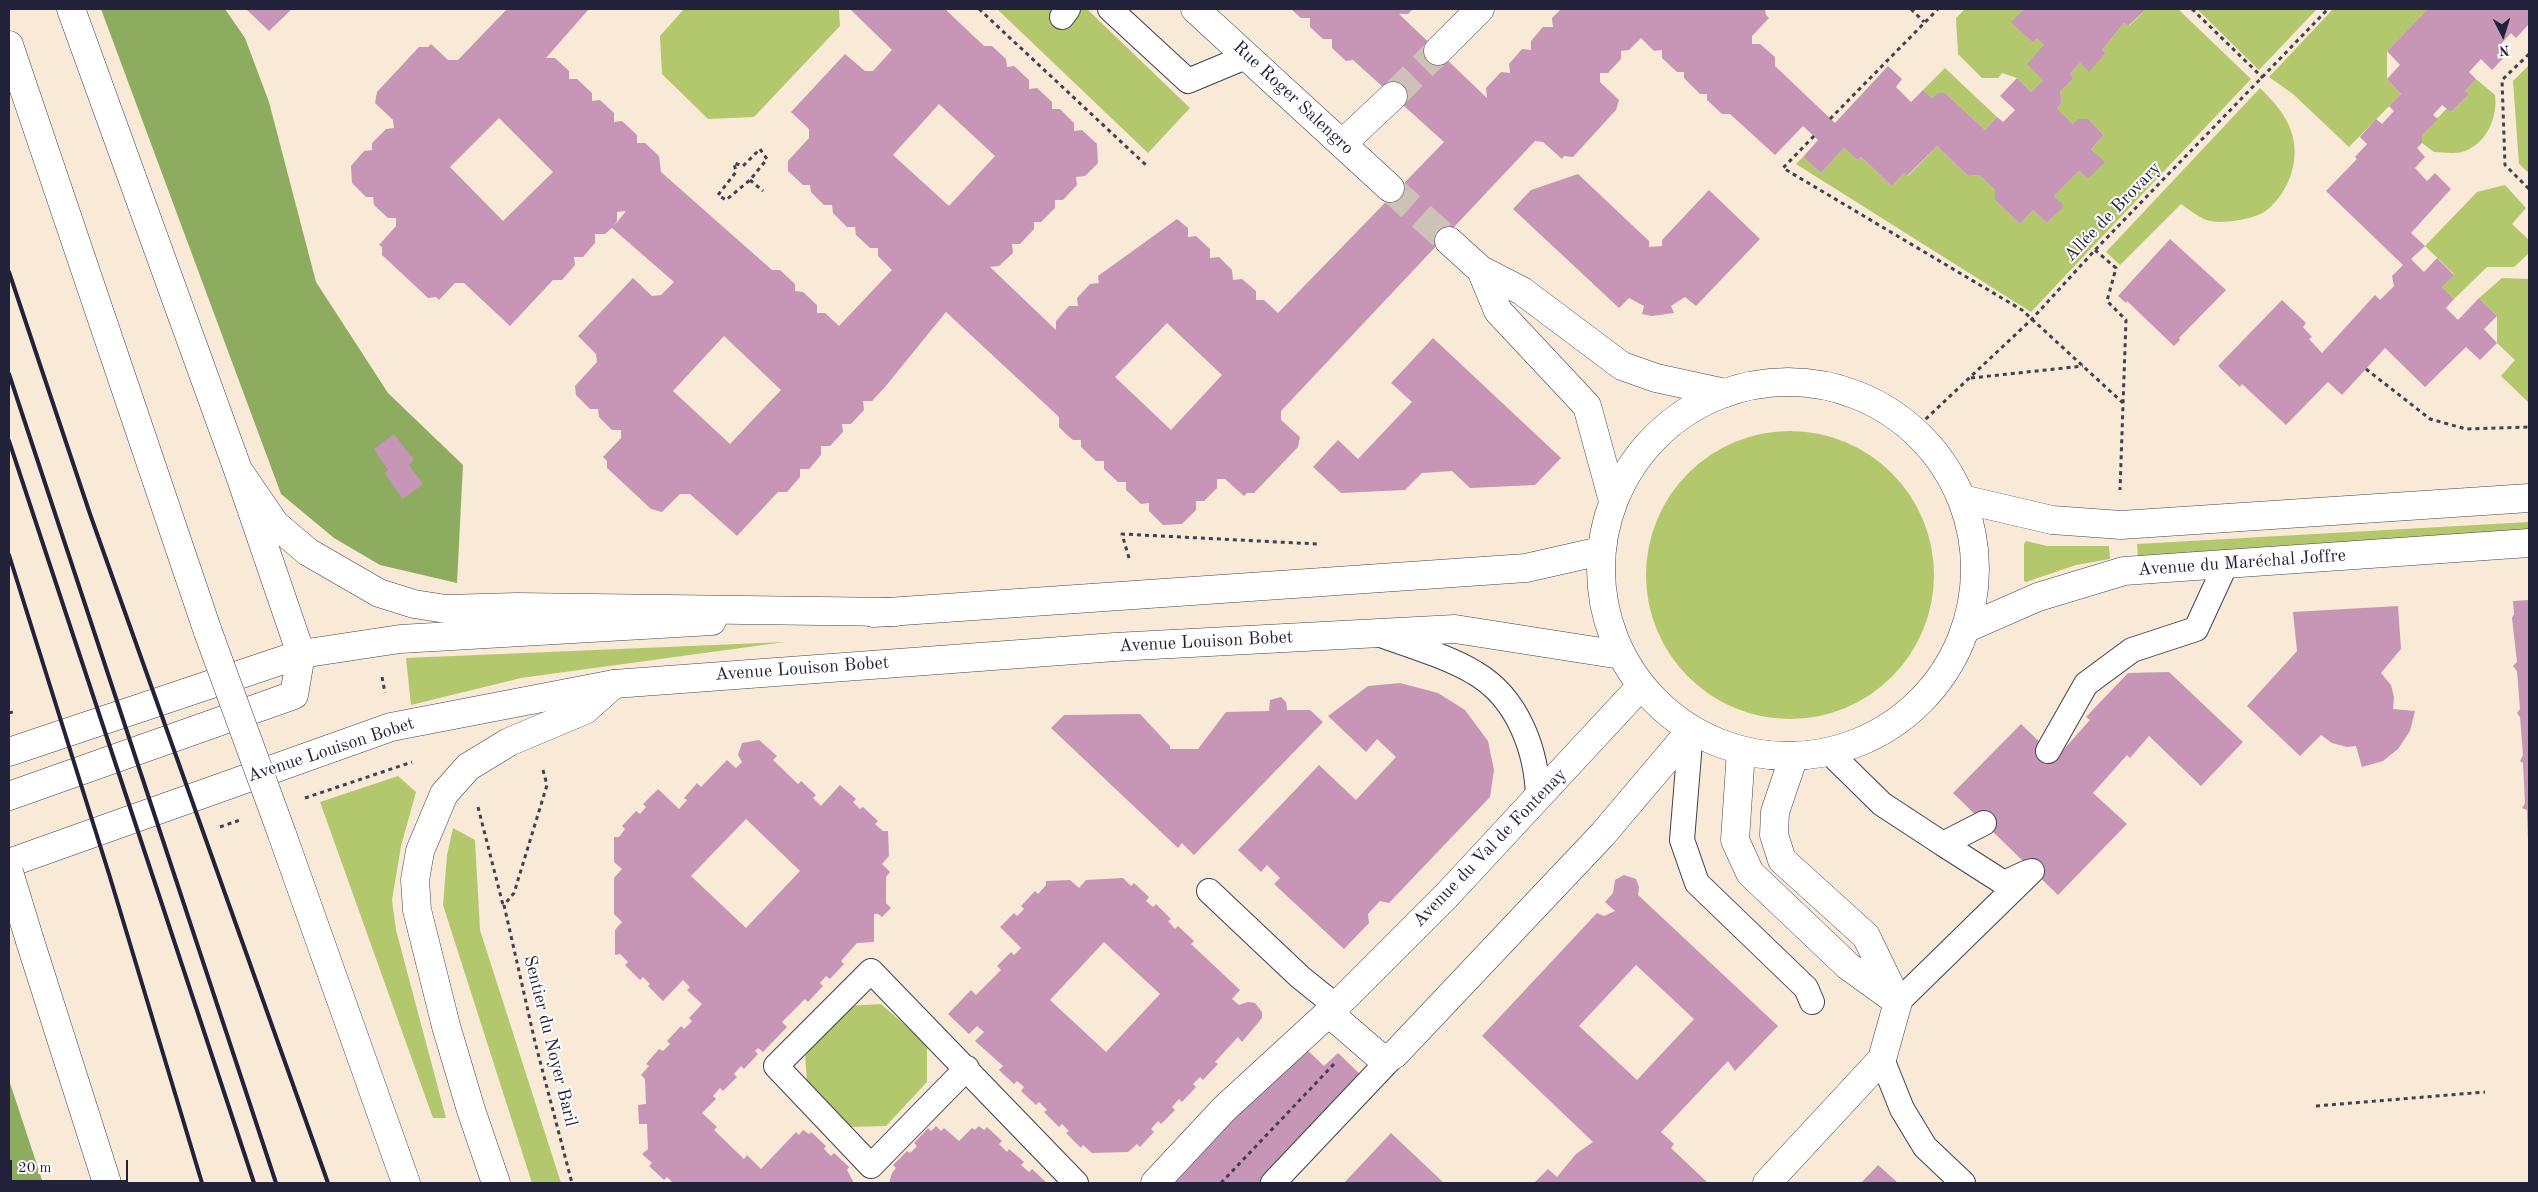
<!DOCTYPE html>
<meta charset="utf-8">
<style>
body{margin:0}
#map{position:relative;width:2538px;height:1192px;overflow:hidden;background:#f9e9d7;font-family:"Old Standard TT",serif}
canvas{display:block}
.frame{position:absolute;inset:0;border:10px solid #22223b;pointer-events:none}
.north{position:absolute;left:2478px;top:10px;width:50px;height:50px;-webkit-text-stroke:4px #fff;paint-order:stroke;rotate:175deg;font-size:14px;font-weight:700;line-height:20px;text-align:center;color:#22223b}
.north::after{content:'';display:block;margin:auto;width:18px;height:22px;background:#22223b;clip-path:polygon(50% 0,100% 100%,50% 72%,0 100%)}
.scale{position:absolute;left:10px;top:1160px;width:118px;height:22px;box-sizing:border-box;border:2px solid #22223b;border-top:0;padding-left:6px;font-size:15px;line-height:18px;white-space:nowrap;color:#22223b;-webkit-text-stroke:4px #fff;paint-order:stroke}
</style>
<div id="map">
<canvas width="2538" height="1192"></canvas>
<div class="frame"></div>
<div class="north">N</div>
<div class="scale">20 m</div>
</div>
<script>
const context = document.querySelector('canvas').getContext('2d');
context.lineJoin = 'round';
function fillPath(path, color) { context.fillStyle = color; context.fill(path, 'evenodd'); }
function trace(path, color, width, dash) { context.strokeStyle = color; context.lineWidth = width; context.lineCap = dash ? 'butt' : 'round'; context.setLineDash(dash || []); context.stroke(path); }
function label(font, color, halo, rows, align = 'center') {
  context.font = font + ' "Old Standard TT",serif'; context.lineWidth = 4; context.setLineDash([]); context.textBaseline = 'middle'; context.strokeStyle = halo; context.fillStyle = color; for (const [text, x, y, turn = 0] of rows) {
    context.save(); context.translate(x, y); context.rotate((+turn || 0) * Math.PI / 180); context.textAlign = isNaN(turn) ? turn : align; if (halo) context.strokeText(text, 0, 0); context.fillText(text, 0, 0); context.restore();
  }
}
const green = new Path2D(`
 M684,9H839L840,26L754,117L708,119L662,74L660,36Z
 M997,9H1087L1190,108L1148,153Z
 M1965,9H2024L2012,22L2033,43L2037,39L2044,45L2043,80L2031,92L2017,78L2002,73L1998,78H1982L1958,54L1956,18Z
 M2146,9H2178L2251,79L2031,312L1796,164L1803,157L1821,173L1844,148L1857,160L1861,157L1892,186L1904,173L1908,176L1937,146L1968,176L1979,175L1995,190V200L2020,224L2033,210L2047,223L2063,206L2054,196L2079,171L2088,179L2104,162L2091,149L2104,135L2088,119L2073,124L2057,108L2062,103L2060,92L2074,78L2070,74L2080,63L2089,71L2106,53L2102,50L2124,23L2129,26Z
 M2197,9H2317L2259,70Z
 M2333,9H2428L2387,51V79L2401,94L2349,147L2293,94L2269,77Z
 M2529,65V173L2519,164L2513,81Z
 M1945,68L1997,117L1985,130L1945,93H1937L1932,98L1923,90Z
 M2476,79L2495,95C2498,118 2486,145 2462,152C2454,154 2442,152 2434,152L2422,143V135L2447,108L2451,112L2468,95L2465,91Z
 M2260,88C2273,101 2285,113 2291,131C2301,159 2289,192 2267,210C2258,217 2244,219 2234,221C2224,222 2213,223 2204,219C2196,215 2188,209 2181,204L2120,265L2106,252Z
 M2505,185L2526,208L2512,224L2529,240V253L2514,267H2487L2454,299L2442,287L2454,274L2425,246L2477,192Z
 M2502,278L2529,279V403L2501,376L2515,360L2497,343V316L2479,298Z
 M1646 575a144 144 0 1 1 288 0a144 144 0 1 1-288 0Z
 M2529,522V532L2138,557L2137,544Z
 M2026,541L2047,546H2109L2110,559L2076,565L2026,582L2024,581V544Z
 M785,642L521,678L411,705L406,658Z
 M398,776L416,792L401,846L392,900L396,930L446,1118H433L320,802Z
 M453,828L475,840L480,930L561,1183H532L443,905L447,855Z
 M881,1004L927,1044V1082L886,1126L850,1127L807,1086L805,1051L847,1006Z`);
const forest = new Path2D(`
 M101,9H225L245,38L269,102L316,282L388,393L463,465L457,583L380,565L334,538L281,494Z
 M9,1080L43,1183H9Z`);
const building = new Path2D(`
 M246,9H292L269,31Z
 M507,9H589L546,58H555L569,71V79H577L592,93V101L600,100L614,113V122L622,121L637,135V143H645L659,156L661,172L772,270H780L795,284V291L803,292L817,305V313H825L839,326L892,270L878,256V248H870L856,235L855,227H847L833,213L832,205H824L811,192L810,185H803L788,171V161L809,138V129L791,112L845,54L865,71H873L892,50L850,9H945L984,46H992L1006,59L1007,67L1014,66L1029,80V89L1037,88L1052,102V109H1060L1074,123V131L1082,130L1097,144L1098,163L1085,176L1076,177L1077,185L1063,200H1055V208L1041,222H1034V229L1020,244H1012L1013,253L999,266L990,267L1056,330V321L1069,306H1078L1077,298L1090,284L1099,283L1098,276L1177,219L1188,228V237L1196,236L1210,249V258L1219,257L1232,270L1233,280L1242,279L1256,291V300H1264L1278,313L1444,142L1353,60L1346,61L1332,48V39H1323L1310,27V18H1301L1291,9H1413L1408,14H1399L1487,98L1486,88L1501,72L1510,73L1509,64L1522,49L1531,50V41L1543,27H1553L1552,18L1561,9H1765L1766,15L1769,18L1752,36V44H1760L1775,57V66L1835,123L1888,66L1902,79L1896,87L1911,102L1923,90L1932,98L1937,93H1945L1985,130L1997,117L2003,122L2015,110L2000,96L2017,78L2031,92L2043,80L2027,64L2044,45L2037,39L2033,43L2011,22L2024,9H2146L2128,26L2124,23L2102,50L2106,53L2089,72L2080,63L2070,74L2074,78L2060,92L2062,103L2057,108L2073,124L2078,119H2088L2104,135L2091,149L2105,162L2088,179L2079,171L2054,196L2064,206L2047,223L2033,210L2020,224L1995,200V190L1979,175L1968,176L1937,146L1907,176L1904,173L1892,186L1861,157L1857,160L1844,148L1821,173L1803,157L1818,140L1803,126L1775,155L1730,114H1722L1707,100V94H1700L1684,78V72H1677L1662,58V50L1654,51L1641,38L1629,50L1621,51V59L1608,73H1600V82L1619,100L1616,110L1573,157L1564,156L1562,159L1543,142L1535,141L1281,411V420L1300,437L1298,447L1254,493H1247L1244,496L1225,479H1217V488L1204,501H1196V510L1182,524L1163,525L1149,511V503L1141,504L1126,490V482H1118L1104,469V461H1096L1081,447V440H1073L1067,435L1059,427V417L946,312L885,387L872,401H863L864,410L851,424H842L843,432L830,446H821V455L809,469H800V477L787,492H778L737,536L690,494H680L662,512L651,509L607,468V461L603,457L621,438V430H612L599,417L598,409H590L576,395L575,386L597,362L596,354L578,336L633,278L652,296L661,295L674,282L612,228L605,234H595V243L583,257H574L575,265L562,280H553L510,326L464,283H455L439,300L436,297L428,298L382,255V247L379,245L396,226V218H388L374,205L373,197H366L352,183L351,166L364,151L372,150V143L386,129L394,128L393,120L375,103L377,92L419,47H428L431,44L448,60H458ZM939,104L995,156L949,206L893,155ZM499,118L553,172L503,221L450,167ZM626,211L614,226L617,221V212ZM1167,323L1222,375L1171,430L1115,377ZM724,336L781,390L730,444L673,391Z
 M2428,9H2529V24L2516,38L2511,33L2501,44L2509,52L2492,70L2481,59L2469,72L2476,79L2465,91L2469,94L2451,112L2442,105L2433,115L2438,119L2422,135V143L2417,148L2425,157L2415,168L2427,181L2435,173L2451,189L2411,233L2425,246L2411,259L2424,272L2437,258L2454,275L2442,287L2454,299L2446,308L2458,320L2479,298L2497,316L2484,329L2497,343L2480,360L2466,347L2425,387L2385,348L2342,395L2328,382L2286,425L2242,384L2240,387L2218,366L2282,300L2306,323L2303,327L2312,337L2309,339L2322,353L2375,295L2380,300L2394,286L2392,276L2403,265L2326,191L2357,159L2355,157L2367,144L2360,137L2376,119L2382,124L2394,111L2389,106L2401,94L2387,79L2400,65L2387,51Z
 M1578,174L1649,241V247L1662,246V240L1709,190L1760,239L1696,306L1685,297L1671,306L1674,313L1652,316L1642,314L1644,306L1629,298L1619,308L1513,209L1531,190Z
 M2170,239L2226,290L2179,338L2180,340L2174,346L2127,301L2126,303L2118,296Z
 M1433,338L1561,458L1535,485L1470,488L1452,471L1422,473L1405,490L1341,493L1313,467L1338,440L1358,459L1412,402L1391,383Z
 M394,434L414,460L409,465L423,484L403,499L384,473L388,470L374,449Z
 M2529,600V841H2528L2527,810L2522,808L2525,803L2523,763L2520,761L2523,755L2520,717L2517,713L2520,709L2517,671L2513,666L2517,662L2512,618L2514,614L2513,601Z
 M2398,606L2401,649L2381,673L2391,685L2394,697L2393,709L2415,711L2410,731L2398,749L2383,761L2362,767L2356,746L2347,747L2332,743L2321,735L2300,756L2247,706L2297,651L2293,612Z
 M2169,672L2243,742L2201,786L2149,736L2130,758L2127,755L2093,793L2127,824L2058,895L1953,793L2021,724L2056,758L2090,720L2086,717L2128,673Z
 M1400,683L1438,693L1465,710L1488,741L1494,770L1490,797L1389,903L1380,901L1368,914L1369,923L1344,949L1274,884L1280,878L1267,865L1261,872L1238,850L1319,765L1356,800L1396,757L1377,739L1366,752L1328,716L1368,686Z
 M1281,697L1286,702L1287,710H1310L1323,722L1194,855L1182,843L1178,848L1051,728L1064,715L1140,714L1170,746V749H1198L1226,712L1269,711L1270,700Z
 M759,740L777,756L773,760L798,784L801,781L816,795L813,798L821,806L840,785L856,799L853,802L860,809L863,807L878,821L875,824L883,831H888L889,856L882,864L890,872L886,877V903L891,908L882,917L878,914H874V942L857,943L841,961L844,964L830,979L826,976L820,983L823,986L808,1002L805,999L782,1022L787,1027L763,1052L758,1048L755,1051L758,1054L744,1069L741,1066L734,1074L737,1077L723,1091L720,1088L713,1096L716,1099L702,1113L717,1127L714,1130L744,1159L747,1155L761,1169L796,1132L799,1135L803,1130L809,1134L811,1132L826,1146L824,1149L831,1156L834,1153L849,1167L847,1170L854,1183H673L667,1177L664,1180L649,1166L652,1163L642,1154L648,1149L647,1124H639L638,1105L646,1104L645,1079L641,1075L649,1066L646,1064L659,1049L663,1051L670,1044L667,1041L681,1026L684,1029L692,1021L689,1018L702,1004L687,990L690,987L683,980L663,1001L648,986L650,984L643,977L640,980L625,965L628,962L620,954L615,955V930L622,922L614,914V878L622,869L614,862V837H619L625,829L622,826L636,811L640,814L646,807L643,804L658,789L679,809L687,800L684,798L697,783L701,787L727,760L736,768L742,762L738,755L742,743ZM746,819L800,871L746,928L691,876Z
 M1624,875L1636,879L1639,887L1638,895L1778,1026L1735,1071L1728,1061L1661,1132L1674,1144L1671,1148L1708,1183H1534L1548,1169L1557,1177L1576,1154L1593,1142L1482,1036L1597,913L1604,916L1615,911L1605,902L1613,893L1615,880ZM1636,965L1694,1019L1637,1080L1579,1026Z
 M1123,878L1131,886L1134,883L1149,897L1146,901L1153,907L1156,904L1171,919L1168,921L1175,929L1178,926L1194,941L1191,944L1240,990L1232,999L1239,1005L1248,1002L1255,1003L1262,1012V1018L1242,1042L1238,1037L1215,1062L1218,1064L1203,1080L1200,1077L1193,1084L1196,1087L1182,1102L1179,1099L1172,1107L1175,1110L1161,1124L1158,1121L1151,1129L1154,1132L1140,1147L1137,1144L1128,1152L1092,1153L1083,1145L1081,1148L1066,1133L1069,1131L1062,1124L1059,1127L1044,1112L1047,1110L1039,1102L1036,1105L1021,1091L1024,1087L1017,1081L1014,1084L999,1070L1003,1066L975,1041L984,1032L977,1026L969,1034L948,1014L971,990L976,995L1001,970L997,966L1011,952L1014,955L1021,948L1000,927L1014,913L1017,916L1024,909L1021,906L1035,891L1038,894L1046,885V881L1070,880L1079,888L1086,880ZM1104,942L1160,994L1106,1052L1050,1000Z
 M1303,1046L1324,1066L1338,1053L1362,1076L1262,1183H1174Z
 M936,1126L941,1131L944,1128L959,1141L972,1128L975,1130L979,1126L984,1130L987,1127L1002,1141L999,1144L1007,1152L1009,1149L1024,1162L1021,1165L1029,1172L1032,1169L1047,1183H889L892,1173L896,1168L893,1165L907,1151L910,1153L917,1146L914,1143L928,1128L931,1131Z
 M1391,1133L1444,1183H1344Z
 M1878,1165L1898,1183H1861Z`);
const streetTunnel = new Path2D(`
 M1393,96L1438,51
 M1390,188L1449,241`);
const path = new Path2D(`
 M979,9L1147,166
 M1911,9L1924,22
 M2192,9L2263,78
 M2529,54L2502,80L2505,165L2529,189
 M1830,119L1938,9
 M1814,136L1783,168L2022,310L2123,403
 M760,149L767,159L750,180L726,200L718,195L736,172L734,163L743,166Z
 M750,180L763,191
 M2095,250L2116,268L2107,301L2126,320L2120,490
 M2366,369L2430,419L2466,429L2529,427
 M1971,378L2083,366
 M1914,430L2032,319L2095,250L2328,9
 M1129,558L1122,534L1317,544
 M382,677L385,693
 M9,713L16,711
 M543,770L547,785L514,893L504,905L535,1042L572,1183
 M305,798L412,762
 M478,807L503,905
 M220,827L240,820
 M2316,1106L2485,1092
 M1221,1183L1334,1064`);
const lane = new Path2D(`
 M1110,9L1188,81L1248,56
 M1062,17L1068,9
 M1378,634C1408,645 1449,657 1475,673C1518,698 1537,751 1538,798
 M1691,730L1682,840L1697,883L1806,988L1812,1002
 M1828,751L1882,804L1943,844L1984,823
 M2048,751L2086,684L2132,650L2196,629L2226,564
 M1943,844L2004,883L2028,872
 M1209,891L1300,977L1336,1006
 M1898,1002L2032,871
 M1882,1059L1902,1109L1925,1147L1963,1183
 M967,1068L871,1166L776,1066L871,971L1076,1183
 M1273,1183L1395,1054`);
const street = new Path2D(`
 M1195,9L1390,188
 M1438,51L1480,9
 M1343,143L1393,96
 M1449,241L1481,270L1522,291L1622,366L1656,378L1725,393
 M1481,270L1498,311L1587,406L1613,501
 M1741,751L1735,840L1750,873L1848,966L1895,1000
 M1155,1183L1224,1109L1336,1006
 M1767,1183L1882,1059L1898,1002L1866,936L1782,860L1774,835L1775,812L1794,756`);
const secondary = new Path2D(`
 M1601 569a187 187 0 1 1 374 0a187 187 0 1 1-374 0Z
 M1962,499L2052,520L2121,525L2529,498
 M873,613L1526,568L1601,551
 M1965,629L2038,597L2124,571L2529,543
 M1641,686L1448,894L1336,1006L1334,1012L1337,1020L1381,1058H1388L1395,1054L1603,834L1691,730
 M9,752L301,654L400,639L712,621
 M9,796L294,695L301,654
 M9,863L391,727L614,684L1115,647L1455,629L1621,655`);
const highway = new Path2D(`
 M71,9L238,470L301,654
 M9,45L208,632
 M238,470L275,524L308,552L379,593L414,604L446,609L517,607L896,612
 M282,834L406,1183
 M30,941L107,1183
 M496,1183L471,1110L446,1026L417,910L415,880L420,851L444,794L468,767L509,742L585,710L614,684`);
const rail = new Path2D(`
 M9,272L90,514L328,1183
 M9,374L276,1183
 M9,441L254,1183
 M9,555L109,874L202,1183`);
const highwayBridge = new Path2D(`
 M208,632L282,834
 M9,872L30,941`);
const streetNames = [
 ["Rue Roger Salengro",1293,98,43],
 ["Allée de Brovary",2113,212,-46],
 ["Avenue du Maréchal Joffre",2242,563,-4],
 ["Avenue Louison Bobet",1206,642,-3],
 ["Avenue Louison Bobet",802,669,-4],
 ["Avenue Louison Bobet",331,750,-18],
 ["Avenue du Val de Fontenay",1490,848,-46],
 ["Sentier du Noyer Baril",550,1041,76]
];
fillPath(green, '#b3c86c');
fillPath(forest, '#8eac60');
fillPath(building, '#c795b5');
trace(streetTunnel, '#cec1b8', 28, [28, 14]);
trace(lane, '#424052', 26);
trace(street, '#424052', 29);
trace(secondary, '#424052', 29);
trace(highway, '#424052', 29);
trace(path, '#424052', 3, [4, 4]);
trace(lane, '#fff', 24);
trace(street, '#fff', 28);
trace(secondary, '#fff', 28);
trace(highway, '#fff', 28);
trace(rail, '#22223b', 4);
trace(highwayBridge, '#424052', 29, []);
trace(highwayBridge, '#fff', 28);
label('18px', '#22223b', '#fff', streetNames);
</script>
